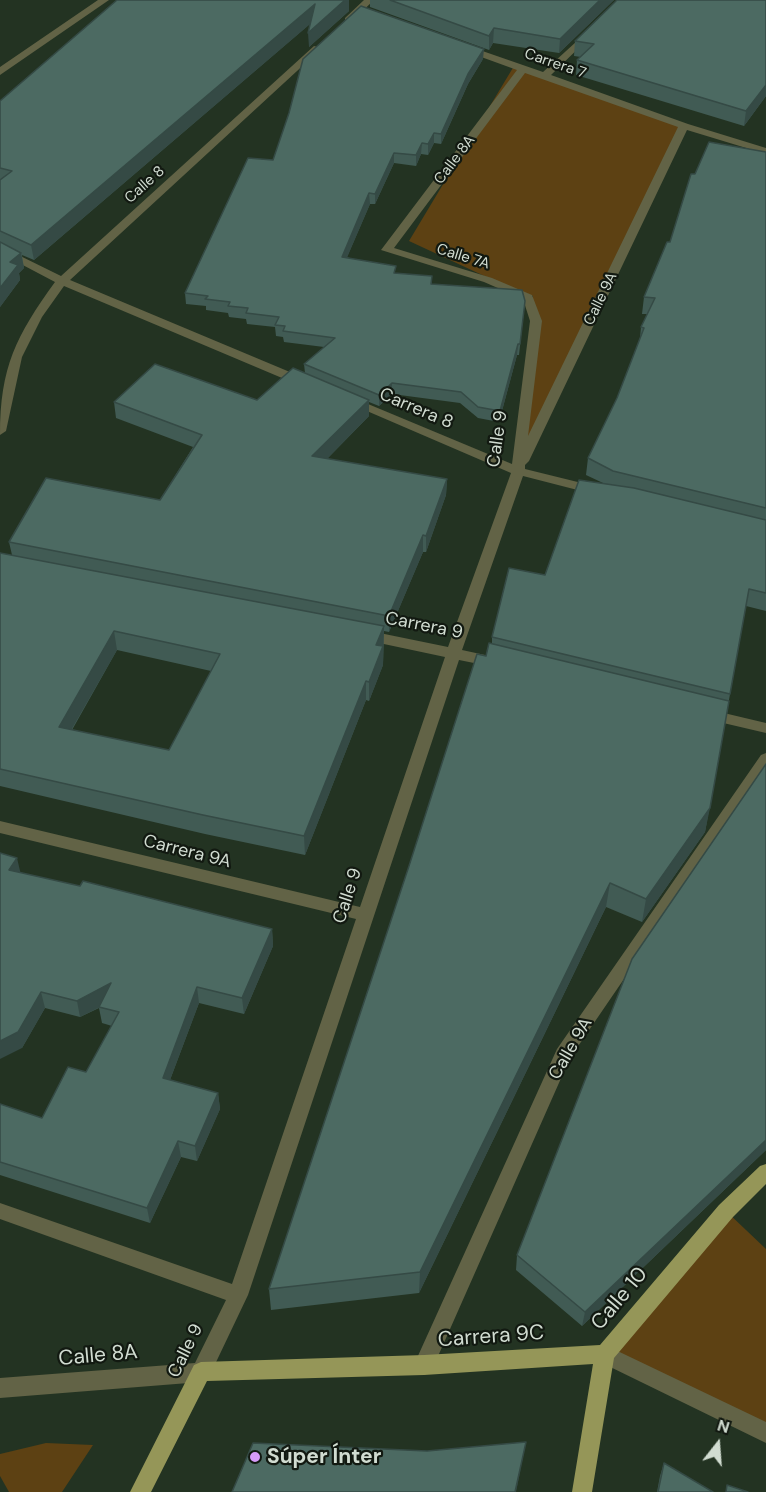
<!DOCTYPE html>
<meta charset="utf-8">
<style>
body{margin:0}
#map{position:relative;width:766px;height:1492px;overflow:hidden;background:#233322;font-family:"DM Sans",sans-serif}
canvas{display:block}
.north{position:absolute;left:688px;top:1414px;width:60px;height:60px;-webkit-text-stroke:4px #121911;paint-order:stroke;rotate:17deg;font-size:16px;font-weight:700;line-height:24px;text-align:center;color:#d1dcd1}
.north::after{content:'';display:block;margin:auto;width:21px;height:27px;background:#d1dcd1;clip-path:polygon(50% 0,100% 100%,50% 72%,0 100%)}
</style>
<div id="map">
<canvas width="766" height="1492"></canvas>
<div class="north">N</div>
</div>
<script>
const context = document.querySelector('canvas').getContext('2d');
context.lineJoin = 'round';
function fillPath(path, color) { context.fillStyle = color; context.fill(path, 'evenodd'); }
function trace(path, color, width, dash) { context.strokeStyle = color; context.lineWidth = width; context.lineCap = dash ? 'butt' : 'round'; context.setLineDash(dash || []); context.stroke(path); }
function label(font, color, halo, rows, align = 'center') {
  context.font = font + ' "DM Sans",sans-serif'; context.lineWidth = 4.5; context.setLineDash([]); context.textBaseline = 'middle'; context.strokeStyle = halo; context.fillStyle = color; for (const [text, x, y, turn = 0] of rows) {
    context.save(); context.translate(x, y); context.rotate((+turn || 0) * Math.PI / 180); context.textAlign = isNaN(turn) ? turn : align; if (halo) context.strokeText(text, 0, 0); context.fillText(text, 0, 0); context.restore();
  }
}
const green = new Path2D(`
 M514,66L684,126L518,471L533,296L508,287L409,241Z
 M726,1211L766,1249V1435L605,1354Z
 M46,1443L93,1445L62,1492H9L0,1476V1454Z`);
const minor = new Path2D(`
 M98,0H109L0,75V67Z
 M364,0H374L351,22H345V18Z
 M588,31L593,34L591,36L551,75L688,124L766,148V154L687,130L529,461L525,465V469L602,488L604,491L597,495L523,476L462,650L499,658L501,662L494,667L459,660L248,1295L208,1379L201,1382L0,1398V1378L195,1363L226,1300L0,1219V1203L232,1284L356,919L0,833V821L360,907L445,657L365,640L358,635L365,630L448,647L511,473L346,402L352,398L356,399L512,464L530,321L523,299L484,282L381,250L517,70L462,50V46H468L543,72ZM525,73L678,127L528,436L542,321L532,295L492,278L394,248Z
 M314,46L322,48L70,280L309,380V386H301L64,286L42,317L22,357L6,431L0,435C0,367 16,336 55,282L0,253V246L61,276Z
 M707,709L766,723V733L702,718L700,714L702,710Z
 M766,753V771L570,1058L431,1372L424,1375L417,1372L414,1365L417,1358L557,1049L761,755Z
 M605,1345L766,1422V1443L598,1361L595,1354L598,1347Z`);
const major = new Path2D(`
 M766,1164V1184L733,1217L614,1358L592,1492H572L593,1364L424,1375L207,1381L151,1492H130L194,1365L201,1362L424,1355L600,1345L719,1205L760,1166Z`);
const wall = new Path2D(`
 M117,0H349V11L309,47L311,23L34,260L22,255L24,268L19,273L20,280L0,307V101Z
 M370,0H614L559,53L493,43L489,50L370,7Z
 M766,0V96L744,126L576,75L577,60L581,57L574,56L575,41Z
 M483,59L468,84L441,144L434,143L428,155L421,154L416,166L394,163L375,204H370L347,257L396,274L432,276V284L525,301L519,355H517L499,422L478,418L460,403L392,394L379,406L369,402V416L327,459L447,479L446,495L426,552H423L389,632L384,631L383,665L369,701L366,700L305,855L205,834L0,786V554L12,555L9,542L160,500L193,447L116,418L114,402L257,400L305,373L304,364L324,347L284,342L283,337L276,336L275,327L247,324L246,319L229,317L228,313L206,310V306L186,304L185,293L273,160ZM117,650L211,671L169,750L72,730Z
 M766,152V611L746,606L705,832L642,922L606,907L419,1293L271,1310L269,1289L486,656L492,644V637L545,575L603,483L586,475L588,458L617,398L640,338L641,327L647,314H642L644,297L670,242L695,174Z
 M766,764V1150L582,1326L516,1270L517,1255Z
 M21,873L272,929L273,946L244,1014L199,1003L170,1080L218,1093L220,1109L197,1161L181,1157L150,1223L0,1175V1104L42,1118L86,1072L112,1026L102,1023L99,1008L80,1017L45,1008L22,1048Z
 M664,1463L713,1492H657L660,1476Z`);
const shadedWall = new Path2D(`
 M345,0H349V11L309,47L308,33Z
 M600,0H614L559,53L560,39Z
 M315,4L316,19L34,260L31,245Z
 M494,28L493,43L489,50V36Z
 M484,49L483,59L468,84L441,144V134L468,74Z
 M766,85V96L744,126L746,111Z
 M434,133V143L428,155V144Z
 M422,143L421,154L416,166V155Z
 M394,153V163L375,204V194Z
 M369,193L370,204L343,267L342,257Z
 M21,253L24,268L19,273L20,280L0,307V288L10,262Z
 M518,344L517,355L499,422L500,411Z
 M392,383V394L379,406V395Z
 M369,400V416L313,473L312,456Z
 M447,479L446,495L426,552V536Z
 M423,535V552L389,632V616Z
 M384,626L383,665L369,701V682L376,645Z
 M114,631L117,650L62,746L59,727Z
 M366,681V700L305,855L304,836Z
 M710,808L705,832L642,922L646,899Z
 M17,858L21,875L9,870Z
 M610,883L606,907L419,1293L420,1272Z
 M272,929L273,946L244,1014L242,998Z
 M111,983L114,1000L80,1017L77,1001Z
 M197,987L199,1003L165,1093L163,1078Z
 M41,992L45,1008L22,1048L0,1059V1041Z
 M218,1093L220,1109L197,1161L195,1146Z
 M766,1140V1150L582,1326L585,1312Z
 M178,1141L181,1157L150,1223L147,1208Z
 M526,1442L516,1492H515Z`);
const building = new Path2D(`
 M117,0H345L308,33L315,4L31,245L0,231V180L12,171L0,168V101Z
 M390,0H600L560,39L494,28L489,36Z
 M617,0H766V85L746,111L577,60L594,44L575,41Z
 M361,6L484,49L468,74L441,134L434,133L428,144L422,143L416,155L394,153L375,194L369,193L342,257L396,266L394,273L432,276L431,284L522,290L525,301L520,344H518L500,411L478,407L461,392L392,383L379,395L304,364L335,338L283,331L285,326L275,325L279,317L246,313L248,308L228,306L230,302L205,299L208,296L185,293L248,158L273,160L289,113L303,59Z
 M709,142L766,152V508L613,471L588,458L617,398L644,328L641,327L655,298L644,297L667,242H670L691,174H695Z
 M0,242L21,253L10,262L18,265L0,288Z
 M155,364L257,400L293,368L369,400L312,456L447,479L426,536L423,535L389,616L9,542L46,478L160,500L202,435L114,402Z
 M579,480L634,488L766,520V593L749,589L730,694L492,637L509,568L545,575Z
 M0,553L384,626L376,645L383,646L369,682L366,681L304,836L203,815L0,769ZM114,631L220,654L169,750L59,727Z
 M489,643L729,701L710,808L646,899L610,883L420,1272L269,1289L409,866L477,654L486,656Z
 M766,764V1140L585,1312L517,1255L632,959Z
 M0,853L17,858L9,870L80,886L83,881L272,929L242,998L197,987L163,1078L218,1093L195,1146L178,1141L147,1208L0,1162V1104L42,1118L68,1067L86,1072L119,1012L99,1007L111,983L77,1001L41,992L18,1032L0,1041Z
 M526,1442L515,1492H232L253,1443L427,1451Z
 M664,1463L713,1492H658Z
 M727,1485L748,1492H726Z`);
const markers = [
 [255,1457,6,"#d79bf9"]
];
const farStreetnames = [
 ["Carrera 7",555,64,19],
 ["Calle 8A",455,160,-53],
 ["Calle 8",145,185,-42],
 ["Calle 7A",463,257,17],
 ["Calle 9A",601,299,-64]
];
const streetNames = [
 ["Carrera 8",416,409,23],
 ["Calle 9",498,439,-82],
 ["Carrera 9",424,626,11],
 ["Carrera 9A",187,852,14],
 ["Calle 9",348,896,-72],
 ["Calle 9A",571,1049,-60],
 ["Calle 9",186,1351,-64]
];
const nearStreetnames = [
 ["Calle 10",620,1299,-50],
 ["Carrera 9C",491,1337,-4],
 ["Calle 8A",98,1356,-5]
];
const nearPoinames = [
 ["Súper Ínter",267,1457]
];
fillPath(green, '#5d4113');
fillPath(minor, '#626346');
fillPath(major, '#959658');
fillPath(wall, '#415b54');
fillPath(shadedWall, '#354a45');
fillPath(building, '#4c6a62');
trace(building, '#354a45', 1.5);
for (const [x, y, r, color] of markers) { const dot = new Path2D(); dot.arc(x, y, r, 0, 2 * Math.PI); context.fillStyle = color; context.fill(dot); trace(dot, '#121911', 2); }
label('15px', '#d1dcd1', '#121911', farStreetnames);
label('18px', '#d1dcd1', '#121911', streetNames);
label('21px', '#d1dcd1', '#121911', nearStreetnames);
label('bold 21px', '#d1dcd1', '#121911', nearPoinames, 'left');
</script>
